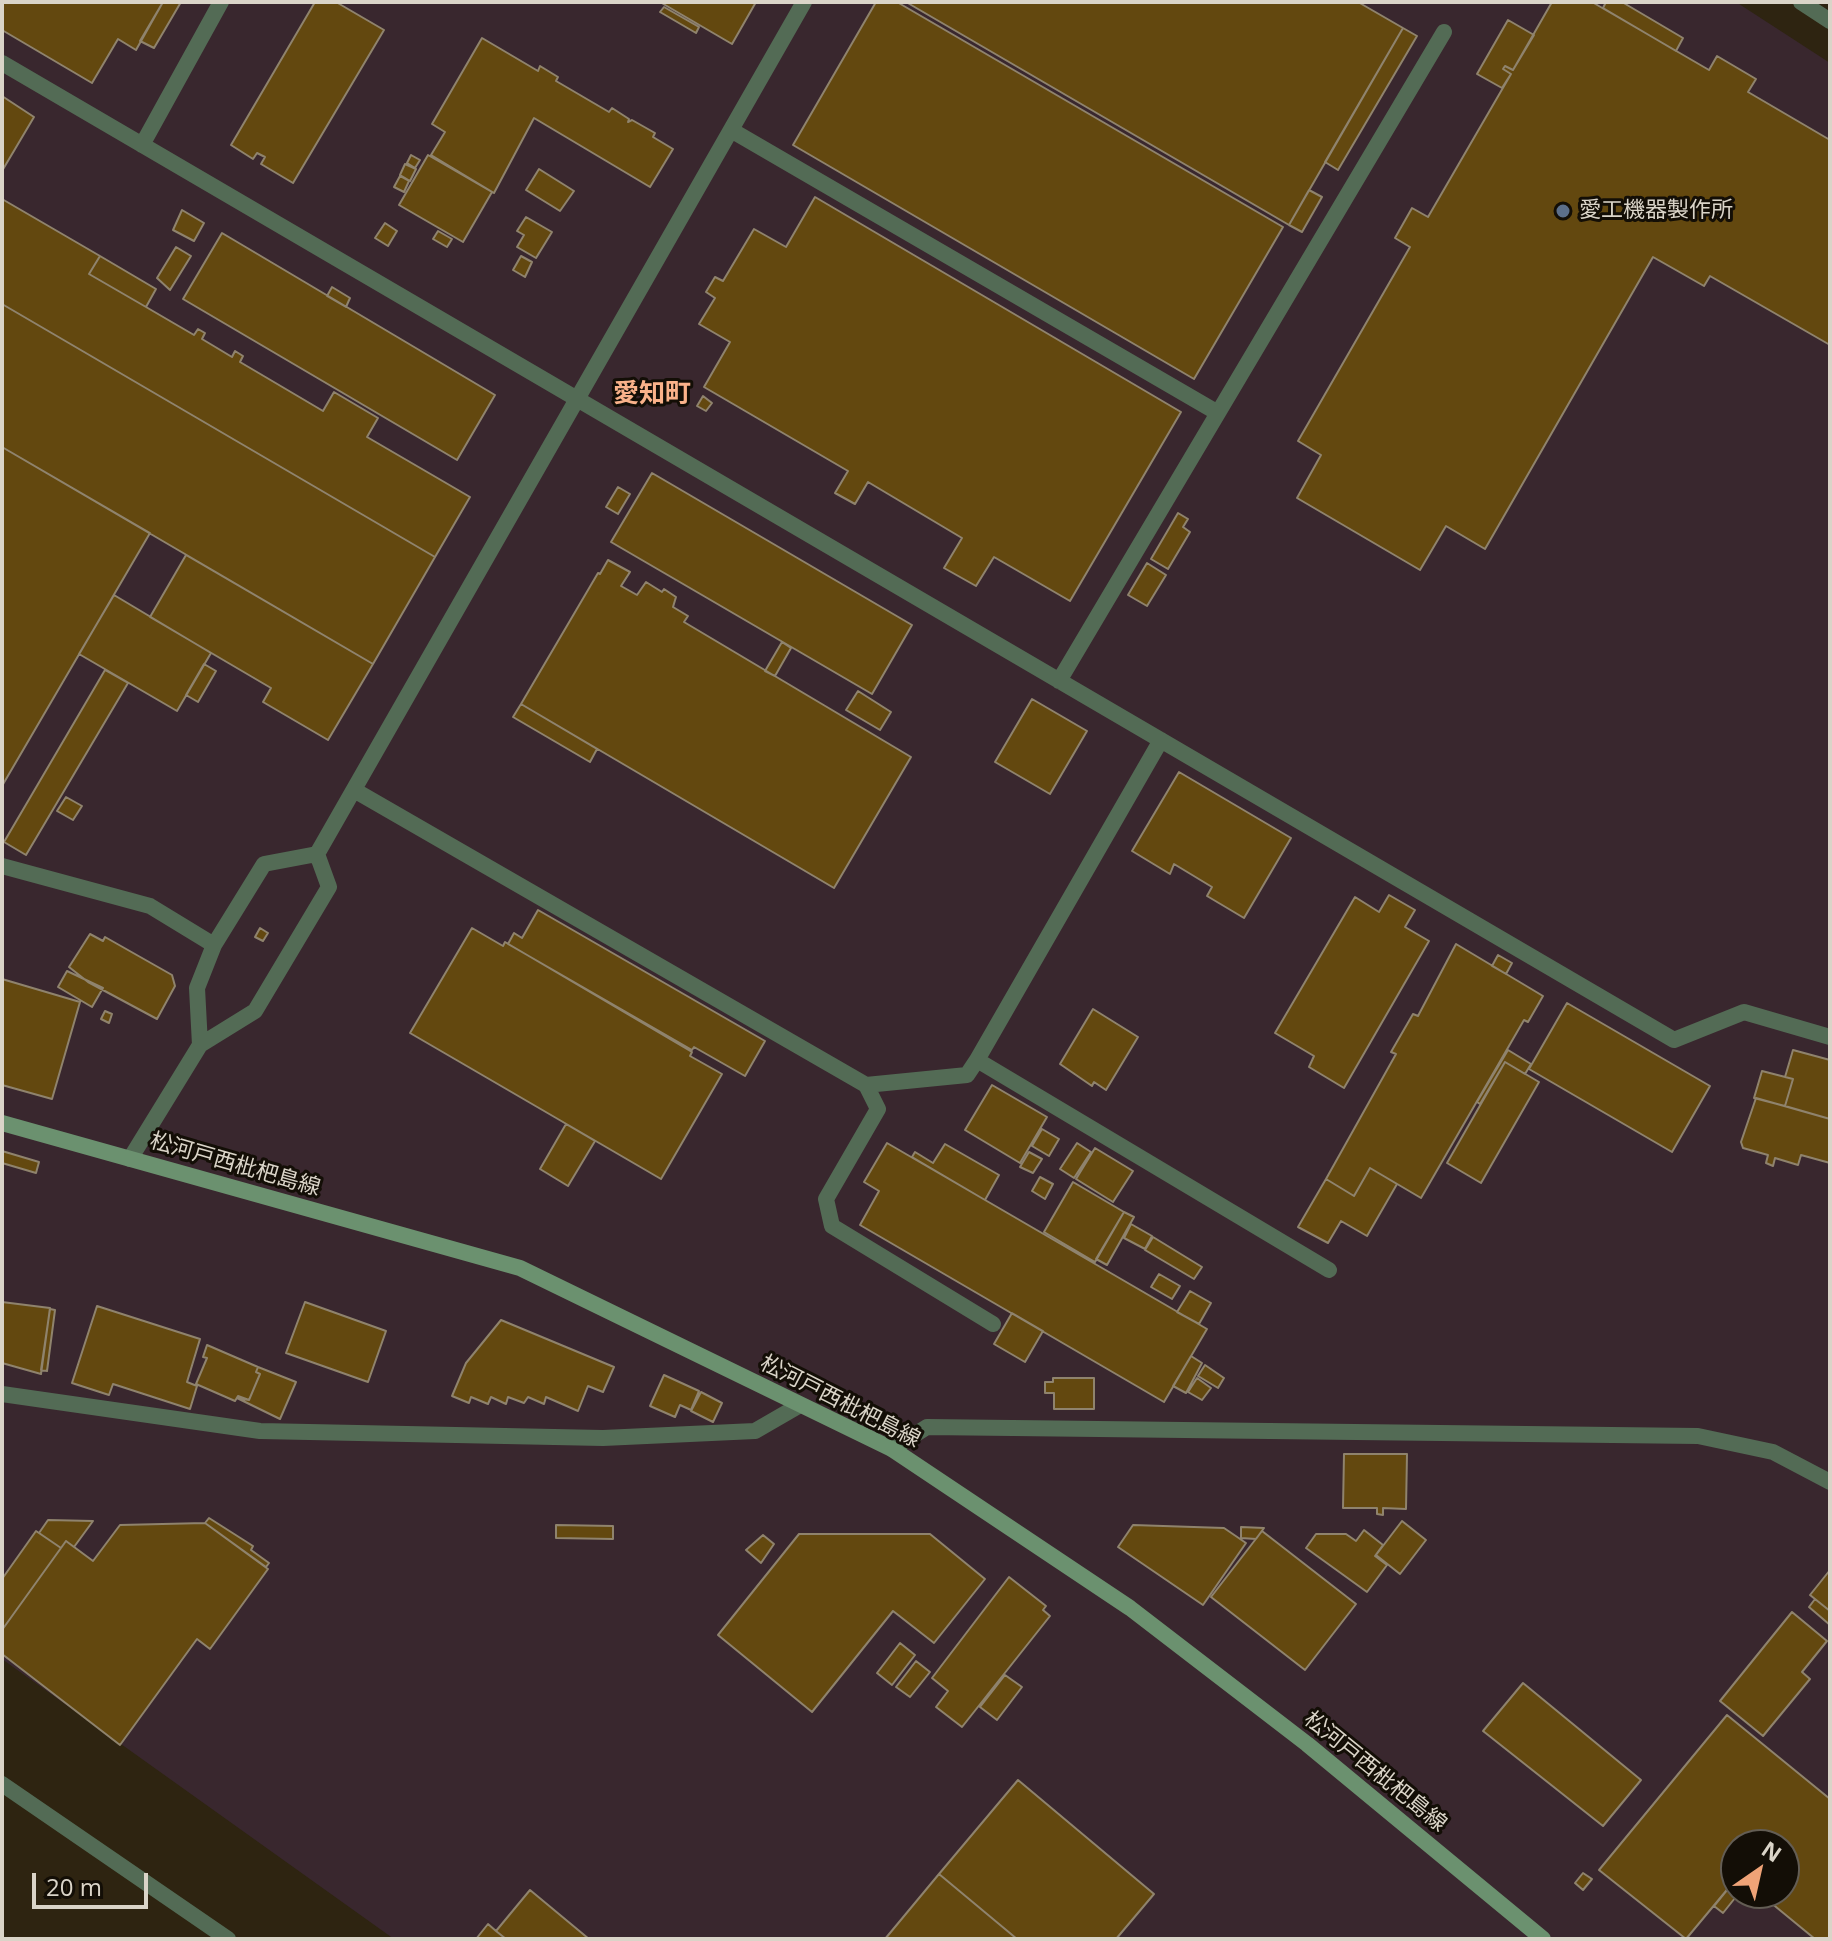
<!DOCTYPE html>
<meta charset="utf-8">
<style>
body{margin:0}
#map{position:relative;width:1832px;height:1941px;overflow:hidden;background:#2e2411;font-family:"Open Sans",sans-serif}
canvas{display:block}
.frame{position:absolute;inset:0;border:4px solid #dad4c8;pointer-events:none}
.north{position:absolute;left:1720px;top:1829px;width:80px;height:80px;box-sizing:border-box;background:#130e06;border:2px solid #635d54;border-radius:50%;rotate:34deg;font-size:22px;font-weight:700;line-height:32px;text-align:center;color:#dad4c8}
.north::after{content:'';display:block;margin:auto;width:28px;height:36px;background:#efa377;clip-path:polygon(50% 0,100% 100%,50% 72%,0 100%)}
.scale{position:absolute;left:32px;top:1873px;width:116px;height:36px;box-sizing:border-box;border:4px solid #dad4c8;border-top:0;padding-left:10px;font-size:24px;line-height:28px;white-space:nowrap;color:#dad4c8;-webkit-text-stroke:6px #130e06;paint-order:stroke}
</style>
<div id="map">
<canvas width="1832" height="1941"></canvas>
<div class="frame"></div>
<div class="north">N</div>
<div class="scale">20 m</div>
</div>
<script>
const context = document.querySelector('canvas').getContext('2d');
context.lineJoin = 'round';
function fillPath(path, color) { context.fillStyle = color; context.fill(path, 'evenodd'); }
function trace(path, color, width, dash) { context.strokeStyle = color; context.lineWidth = width; context.lineCap = dash ? 'butt' : 'round'; context.setLineDash(dash || []); context.stroke(path); }
function label(font, color, halo, rows, align = 'center') {
  context.font = font + ' "Open Sans","Noto Sans JP",sans-serif'; context.lineWidth = 6; context.setLineDash([]); context.textBaseline = 'middle'; context.strokeStyle = halo; context.fillStyle = color; for (const [text, x, y, turn = 0] of rows) {
    context.save(); context.translate(x, y); context.rotate((+turn || 0) * Math.PI / 180); context.textAlign = isNaN(turn) ? turn : align; if (halo) context.strokeText(text, 0, 0); context.fillText(text, 0, 0); context.restore();
  }
}
const industrial = new Path2D(`
 M2,2H1736L1830,63V1939H394L2,1659ZM1736,1845H1784V1893H1736Z`);
const building = new Path2D(`
 M2,2H163L136,50L118,39L92,83L2,30Z
 M163,2H181L154,48L140,41Z
 M315,2H336L384,30L293,183L261,164L265,157L257,153L253,159L231,145Z
 M660,2H756L732,44Z
 M876,2H897L1283,227L1194,379L793,145Z
 M906,2H1358L1403,28L1289,225Z
 M1552,2H1592L1709,70L1717,56L1756,79L1748,92L1830,140V345L1710,276L1704,286L1653,257L1485,549L1446,526L1420,570L1297,498L1321,455L1298,441L1410,247L1395,238L1412,208L1428,217L1511,74L1503,69L1505,66L1513,70Z
 M1606,2H1622L1683,38L1676,51L1603,8Z
 M664,7L699,27L696,33L660,12Z
 M1508,20L1534,35L1513,70L1505,66L1503,69L1511,74L1502,88L1477,74Z
 M1403,28L1417,36L1338,170L1325,162Z
 M482,38L538,71L540,66L558,77L556,81L609,112L612,108L629,119L628,122L632,120L655,133L653,137L673,149L650,187L534,118L494,193L431,155L445,132L432,124Z
 M2,96L34,117L2,171Z
 M411,155L420,160L415,168L407,163Z
 M428,155L492,192L463,242L399,205Z
 M405,164L416,169L410,181L400,175Z
 M539,169L574,191L560,211L526,190Z
 M400,176L409,181L404,192L394,187Z
 M1309,190L1322,197L1302,232L1289,225Z
 M815,197L1181,412L1070,601L994,557L976,586L944,568L962,538L868,482L855,504L835,493L848,471L704,387L730,342L699,324L715,298L706,292L715,277L723,281L754,229L786,247Z
 M2,199L100,256L89,274L146,307L194,335L198,329L205,333L202,339L232,357L235,351L243,356L240,362L323,411L334,392L378,418L367,437L470,497L435,557L2,304Z
 M182,210L204,223L194,241L173,230Z
 M526,217L552,232L536,258L517,247L524,235L517,231Z
 M385,223L397,231L388,246L375,238Z
 M438,231L452,239L447,247L433,239Z
 M222,233L495,395L457,460L183,299Z
 M176,247L191,256L170,290L157,278Z
 M100,256L156,289L146,307L89,274Z
 M521,256L532,262L525,277L513,270Z
 M332,287L350,298L346,307L327,296Z
 M2,304L435,557L373,664L2,447Z
 M703,396L712,403L706,411L697,406Z
 M2,447L150,533L2,786Z
 M652,473L912,625L872,694L611,542Z
 M618,487L630,494L618,514L606,507Z
 M1178,513L1188,519L1183,527L1190,532L1168,569L1151,559Z
 M186,555L373,664L328,740L263,702L271,688L150,617Z
 M608,560L630,572L621,586L637,595L646,582L662,592L664,589L676,597L673,607L688,616L684,622L911,757L834,888L521,704L598,573L600,574Z
 M1147,563L1166,575L1147,606L1128,595Z
 M114,595L211,653L177,711L79,654Z
 M782,642L791,648L775,676L765,671Z
 M204,664L216,671L198,702L186,695Z
 M105,670L128,683L26,855L4,842Z
 M858,691L891,712L880,730L846,710Z
 M1032,699L1087,731L1050,794L995,762Z
 M521,704L597,749L590,762L513,717Z
 M1179,772L1291,838L1244,918L1207,896L1212,887L1174,864L1170,874L1132,851Z
 M66,797L82,806L73,820L57,811Z
 M1389,895L1415,910L1405,927L1429,941L1344,1088L1309,1067L1314,1056L1275,1033L1355,897L1379,912Z
 M538,910L765,1041L745,1076L694,1047L692,1050L508,944L514,933L522,938Z
 M260,928L268,933L263,941L255,937Z
 M472,928L503,946L505,942L692,1052L690,1056L722,1074L661,1179L410,1033Z
 M90,934L103,941L105,937L172,975L175,986L157,1019L88,982L69,967Z
 M1456,944L1543,996L1528,1022L1524,1020L1421,1198L1370,1168L1354,1196L1326,1179L1396,1054L1391,1052L1413,1014L1418,1016Z
 M1498,955L1512,963L1506,974L1492,966Z
 M67,971L103,988L92,1007L58,987Z
 M2,979L80,1002L52,1099L2,1085Z
 M1567,1003L1710,1086L1672,1152L1529,1069Z
 M1093,1009L1138,1037L1106,1090L1094,1082L1092,1086L1060,1064Z
 M105,1011L112,1014L109,1023L101,1019Z
 M1508,1050L1531,1064L1525,1074L1505,1062L1480,1104L1477,1102Z
 M1793,1050L1830,1060V1119L1785,1106L1793,1079L1785,1077Z
 M1505,1062L1539,1082L1481,1183L1447,1163Z
 M1762,1071L1793,1079L1785,1106L1754,1098Z
 M992,1085L1047,1117L1020,1163L965,1130Z
 M1756,1098L1830,1119V1163L1801,1155L1798,1165L1775,1158L1773,1166L1766,1163L1768,1155L1743,1148L1741,1142Z
 M566,1124L595,1141L568,1186L540,1169Z
 M1042,1129L1059,1139L1049,1156L1032,1146Z
 M887,1143L1207,1329L1164,1402L860,1225L879,1191L864,1182Z
 M1077,1143L1091,1152L1074,1178L1060,1169Z
 M945,1144L999,1175L985,1200L912,1157L915,1152L933,1163Z
 M1095,1148L1133,1171L1113,1202L1076,1179Z
 M2,1151L39,1162L36,1173L2,1163Z
 M1029,1152L1042,1159L1033,1173L1020,1167Z
 M1370,1168L1397,1184L1367,1236L1341,1221L1328,1243L1298,1227L1326,1179L1354,1196Z
 M1040,1177L1053,1184L1045,1199L1032,1191Z
 M1073,1182L1124,1212L1095,1262L1044,1232Z
 M1124,1212L1134,1217L1107,1265L1096,1259Z
 M1131,1224L1152,1236L1145,1249L1124,1238Z
 M1153,1237L1202,1267L1194,1279L1145,1250Z
 M1159,1274L1180,1286L1172,1299L1151,1287Z
 M1190,1291L1211,1303L1199,1324L1177,1312Z
 M2,1302L50,1308L41,1374L2,1363Z
 M305,1302L386,1331L368,1382L286,1353Z
 M97,1306L200,1339L187,1382L197,1386L190,1409L113,1384L109,1395L72,1383Z
 M50,1309L55,1310L47,1371L41,1370Z
 M1012,1313L1043,1331L1025,1362L994,1344Z
 M501,1320L614,1367L603,1392L588,1386L578,1411L546,1397L544,1404L528,1397L524,1403L508,1397L506,1404L491,1397L488,1404L471,1397L469,1403L452,1396L466,1363Z
 M207,1345L258,1367L256,1372L260,1374L249,1400L238,1396L235,1401L196,1384L207,1358L203,1357Z
 M1191,1356L1202,1363L1186,1393L1173,1386Z
 M1205,1365L1224,1378L1218,1388L1198,1376Z
 M258,1367L296,1382L280,1419L237,1398L249,1400L260,1374L256,1372Z
 M664,1375L699,1391L691,1410L680,1405L675,1417L650,1406Z
 M1053,1378H1094V1409H1054V1393H1045V1382H1053Z
 M1197,1378L1211,1388L1202,1400L1188,1392Z
 M701,1392L722,1403L713,1422L691,1411Z
 M1344,1454H1407L1406,1509L1383,1508V1515L1377,1514V1508H1343Z
 M209,1518L253,1546L251,1550L269,1563L266,1567L205,1523Z
 M48,1520L93,1521L74,1547L66,1541L61,1548L39,1533Z
 M1402,1521L1426,1540L1400,1574L1376,1555Z
 M205,1523L268,1569L210,1649L197,1639L120,1745L2,1654V1630L66,1541L93,1561L120,1525Z
 M556,1525L613,1526V1539L556,1538Z
 M1133,1525L1224,1528L1246,1543L1203,1605L1118,1547Z
 M1241,1527L1264,1528L1256,1539L1241,1538Z
 M1364,1530L1383,1545L1375,1556L1387,1565L1367,1592L1306,1548L1316,1534H1346L1356,1541Z
 M36,1531L61,1548L2,1630V1579Z
 M1262,1531L1356,1604L1305,1670L1211,1597Z
 M799,1534H930L985,1579L934,1643L893,1611L812,1712L718,1635Z
 M763,1535L774,1544L761,1563L746,1550Z
 M1830,1570V1611L1810,1595Z
 M1009,1577L1046,1606L1043,1610L1050,1616L962,1727L936,1707L948,1691L932,1678Z
 M1815,1599L1830,1611V1625L1809,1607Z
 M1792,1612L1827,1641L1802,1672L1810,1679L1763,1736L1720,1701Z
 M900,1643L915,1655L892,1685L877,1673Z
 M916,1661L930,1672L910,1697L896,1687Z
 M1005,1675L1022,1687L997,1720L980,1707Z
 M1523,1683L1641,1780L1603,1826L1483,1731Z
 M1727,1715L1830,1799V1939H1815L1759,1893H1784V1845H1736V1879L1686,1939L1599,1870Z
 M1018,1780L1154,1894L1116,1939H1017L939,1874Z
 M1583,1873L1592,1879L1583,1890L1575,1883Z
 M939,1874L1017,1939H885Z
 M1736,1879V1893H1739L1723,1913L1714,1906Z
 M530,1890L589,1939H506L496,1931Z
 M488,1924L496,1931L506,1939H476Z`);
const service = new Path2D(`
 M2,63L1674,1040L1744,1012L1830,1037
 M731,130L1218,413
 M142,145L221,2
 M1059,681L1444,32
 M1161,740L977,1060L1329,1270
 M354,790L866,1085L967,1075L977,1060
 M2,866L150,906L214,945
 M200,1045L197,988L214,945L264,864L317,854
 M866,1085L878,1109L826,1199L832,1226L993,1324
 M130,1159L200,1045L255,1011L329,887L317,854L804,2`);
const minor = new Path2D(`
 M2,1394L260,1431L603,1438L755,1431L800,1405
 M892,1449L927,1427L1698,1436L1773,1452L1830,1482
 M2,1784L228,1939`);
const tertiary = new Path2D(`
 M1801,2L1830,21`);
const secondary = new Path2D(`
 M2,1123L520,1268L892,1449L1130,1608L1307,1744L1543,1939`);
const markers = [
 [1563,211,8,"#5c6f8a"]
];
const poiNames = [
 ["愛工機器製作所",1579,211]
];
const streetNames = [
 ["松河戸西枇杷島線",235,1165,16],
 ["松河戸西枇杷島線",840,1402,27],
 ["松河戸西枇杷島線",1375,1772,39]
];
const quarterNames = [
 ["愛知町",652,395]
];
fillPath(industrial, '#39272e');
fillPath(building, '#63480f');
trace(building, '#8f836d', 2);
trace(service, '#536b55', 16);
trace(minor, '#536b55', 16);
trace(tertiary, '#536b55', 16);
trace(secondary, '#6b916f', 16);
for (const [x, y, r, color] of markers) { const dot = new Path2D(); dot.arc(x, y, r, 0, 2 * Math.PI); context.fillStyle = color; context.fill(dot); trace(dot, '#130e06', 3); }
label('22px', '#dad4c8', '#130e06', poiNames, 'left');
label('22px', '#dad4c8', '#130e06', streetNames);
label('bold 26px', '#fab28a', '#130e06', quarterNames);
</script>
